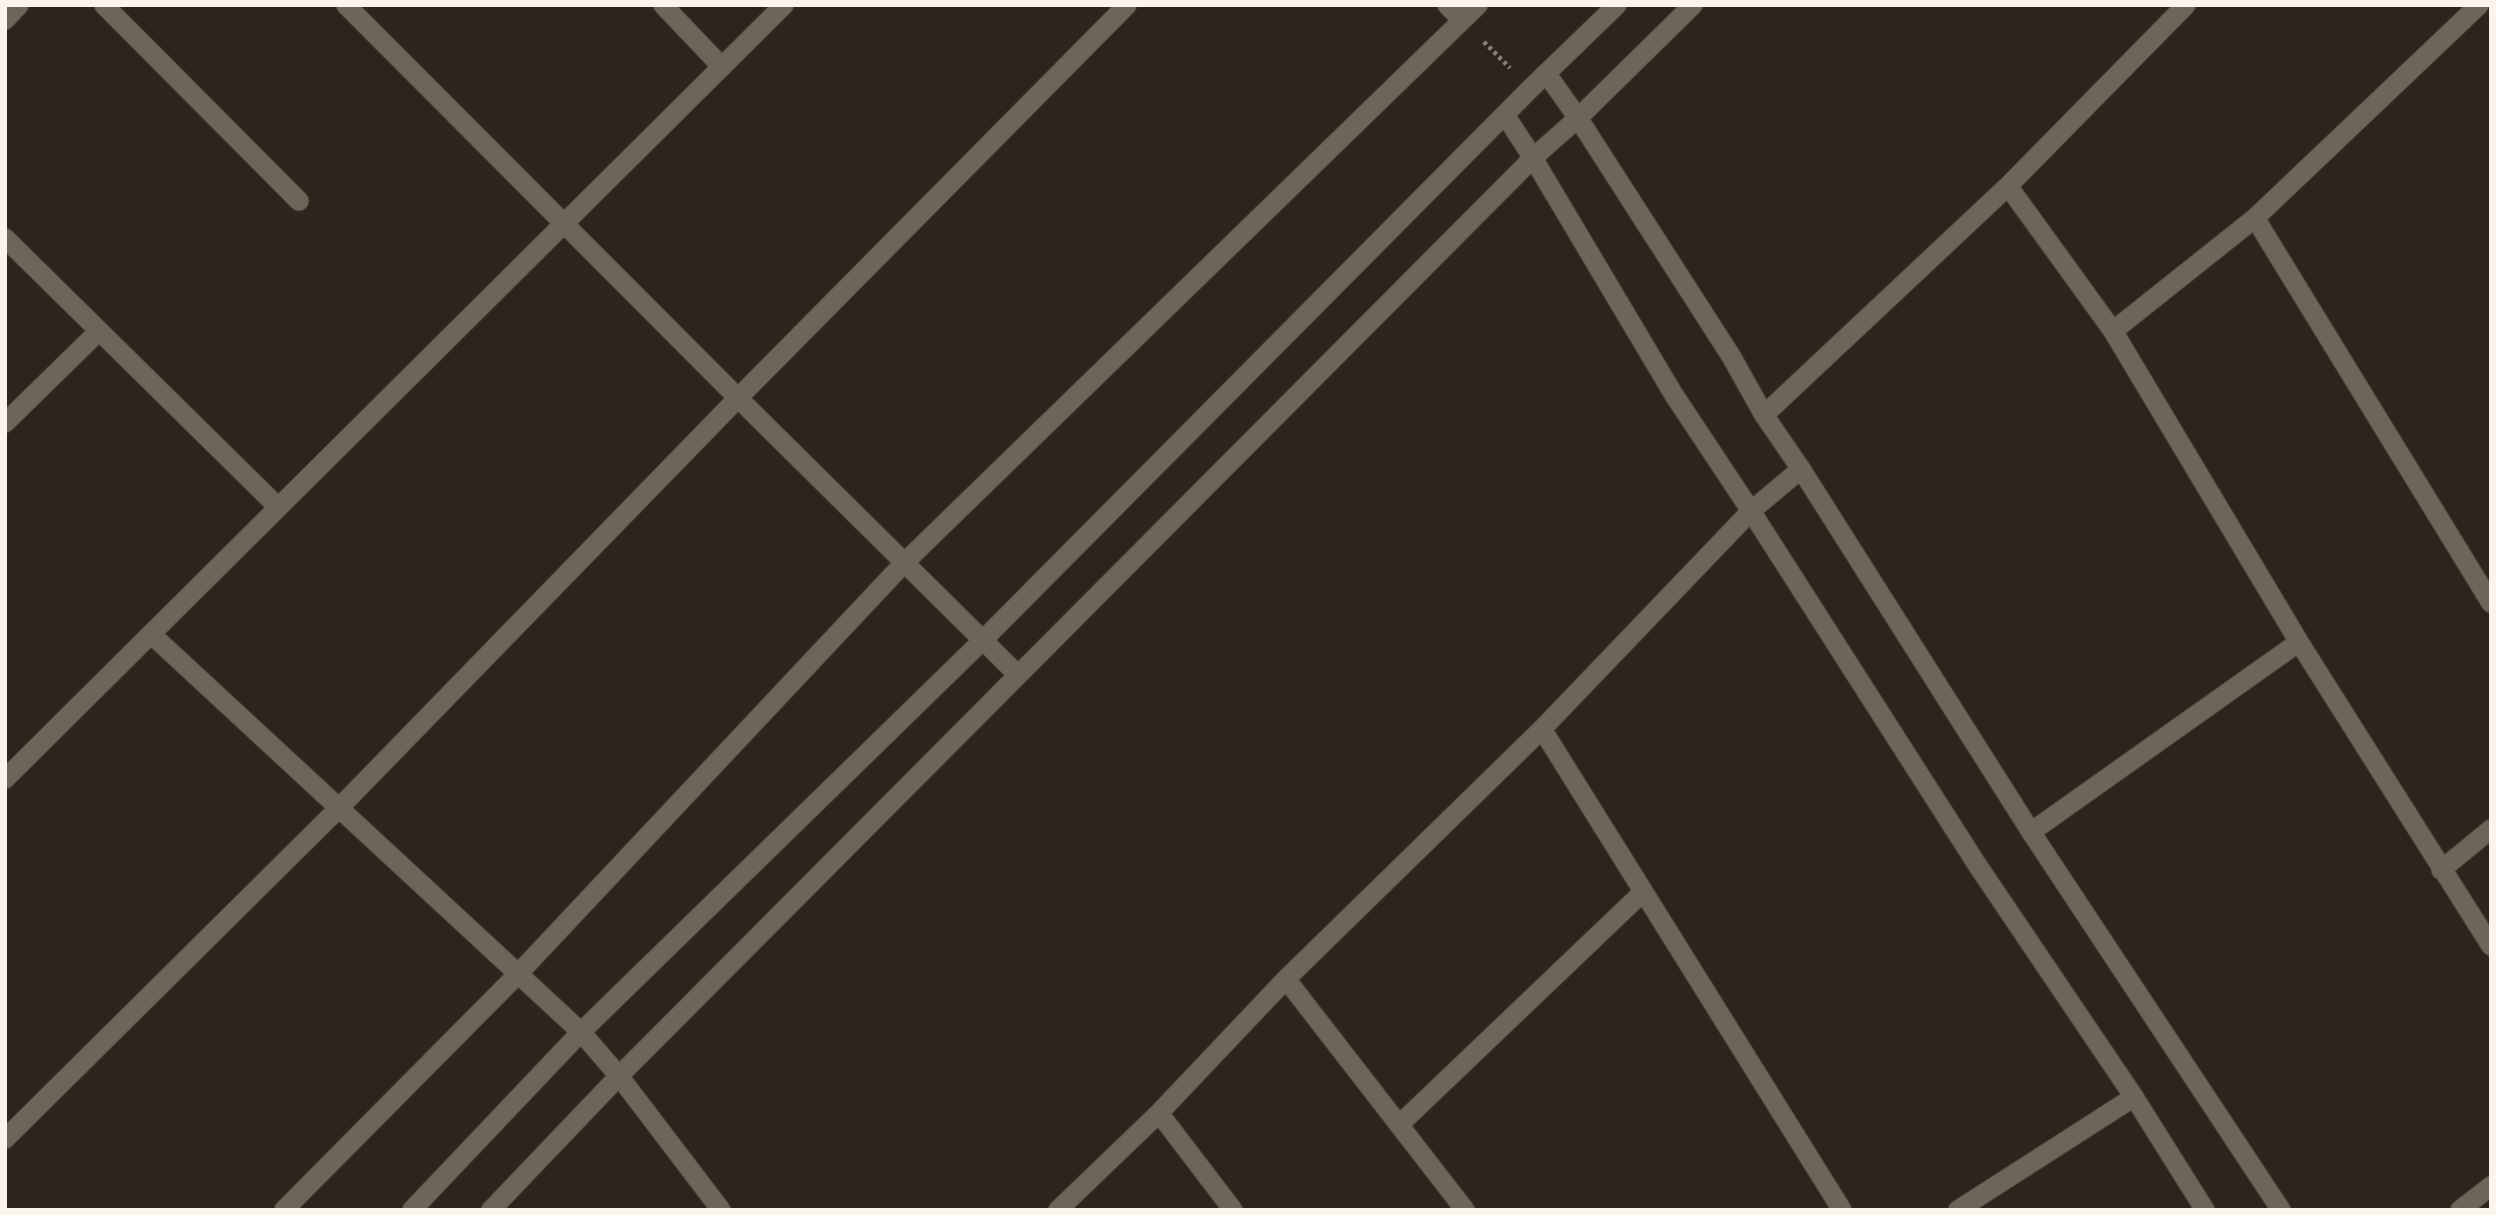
<!DOCTYPE html>
<style>
body{margin:0}
#map{position:relative;width:2496px;height:1215px;overflow:hidden;background:#2d241b;font-family:"Public Sans",sans-serif}
canvas{display:block}
.frame{position:absolute;inset:0;border:7px solid #faf4ed;pointer-events:none}
</style>
<div id="map">
<canvas width="2496" height="1215"></canvas>
<div class="frame"></div>
</div>
<script>
const context = document.querySelector('canvas').getContext('2d');
context.lineJoin = 'round';
function trace(path, color, width, dash) { context.strokeStyle = color; context.lineWidth = width; context.lineCap = dash ? 'butt' : 'round'; context.setLineDash(dash || []); context.stroke(path); }
const path = new Path2D(`
 M1484,42L1510,68`);
const minor = new Path2D(`
 M104,5L299,201
 M346,5L738,398L1018,675
 M663,5L722,67
 M1447,5L1462,20
 M5,20L19,5
 M2008,186L2113,331L2299,642L2491,946
 M2255,218L2491,603
 M5,238L278,507
 M2113,331L2255,218L2479,5
 M1764,415L2008,186L2186,5
 M5,423L99,331
 M151,634L581,1032L619,1076L721,1210
 M1542,729L1842,1210
 M5,779L784,5
 M2031,832L2299,642
 M2441,870L2491,829
 M1286,979L1465,1210
 M1159,1113L1233,1210
 M1399,1125L1642,893
 M5,1139L339,808L738,398L1127,5
 M284,1210L518,974L904,563L1478,5
 M1058,1210L1159,1113L1286,979L1542,729L1751,511L1801,469
 M1958,1210L2134,1097
 M2460,1210L2491,1186`);
const tertiary = new Path2D(`
 M1546,73L1578,118L1731,356L1764,415L1801,469L2031,832L2281,1210
 M1505,115L1533,158L1674,395L1751,511L1978,866L2134,1097L2205,1210
 M412,1210L581,1032L983,640L1530,89L1617,5
 M491,1210L619,1076L1533,158L1578,118L1693,5`);
trace(minor, '#474038', 21);
trace(tertiary, '#474038', 21);
trace(path, '#8a837b', 4.5, [3.5, 3.5]);
trace(minor, '#6f6459', 19);
trace(tertiary, '#6f6459', 19);
</script>
